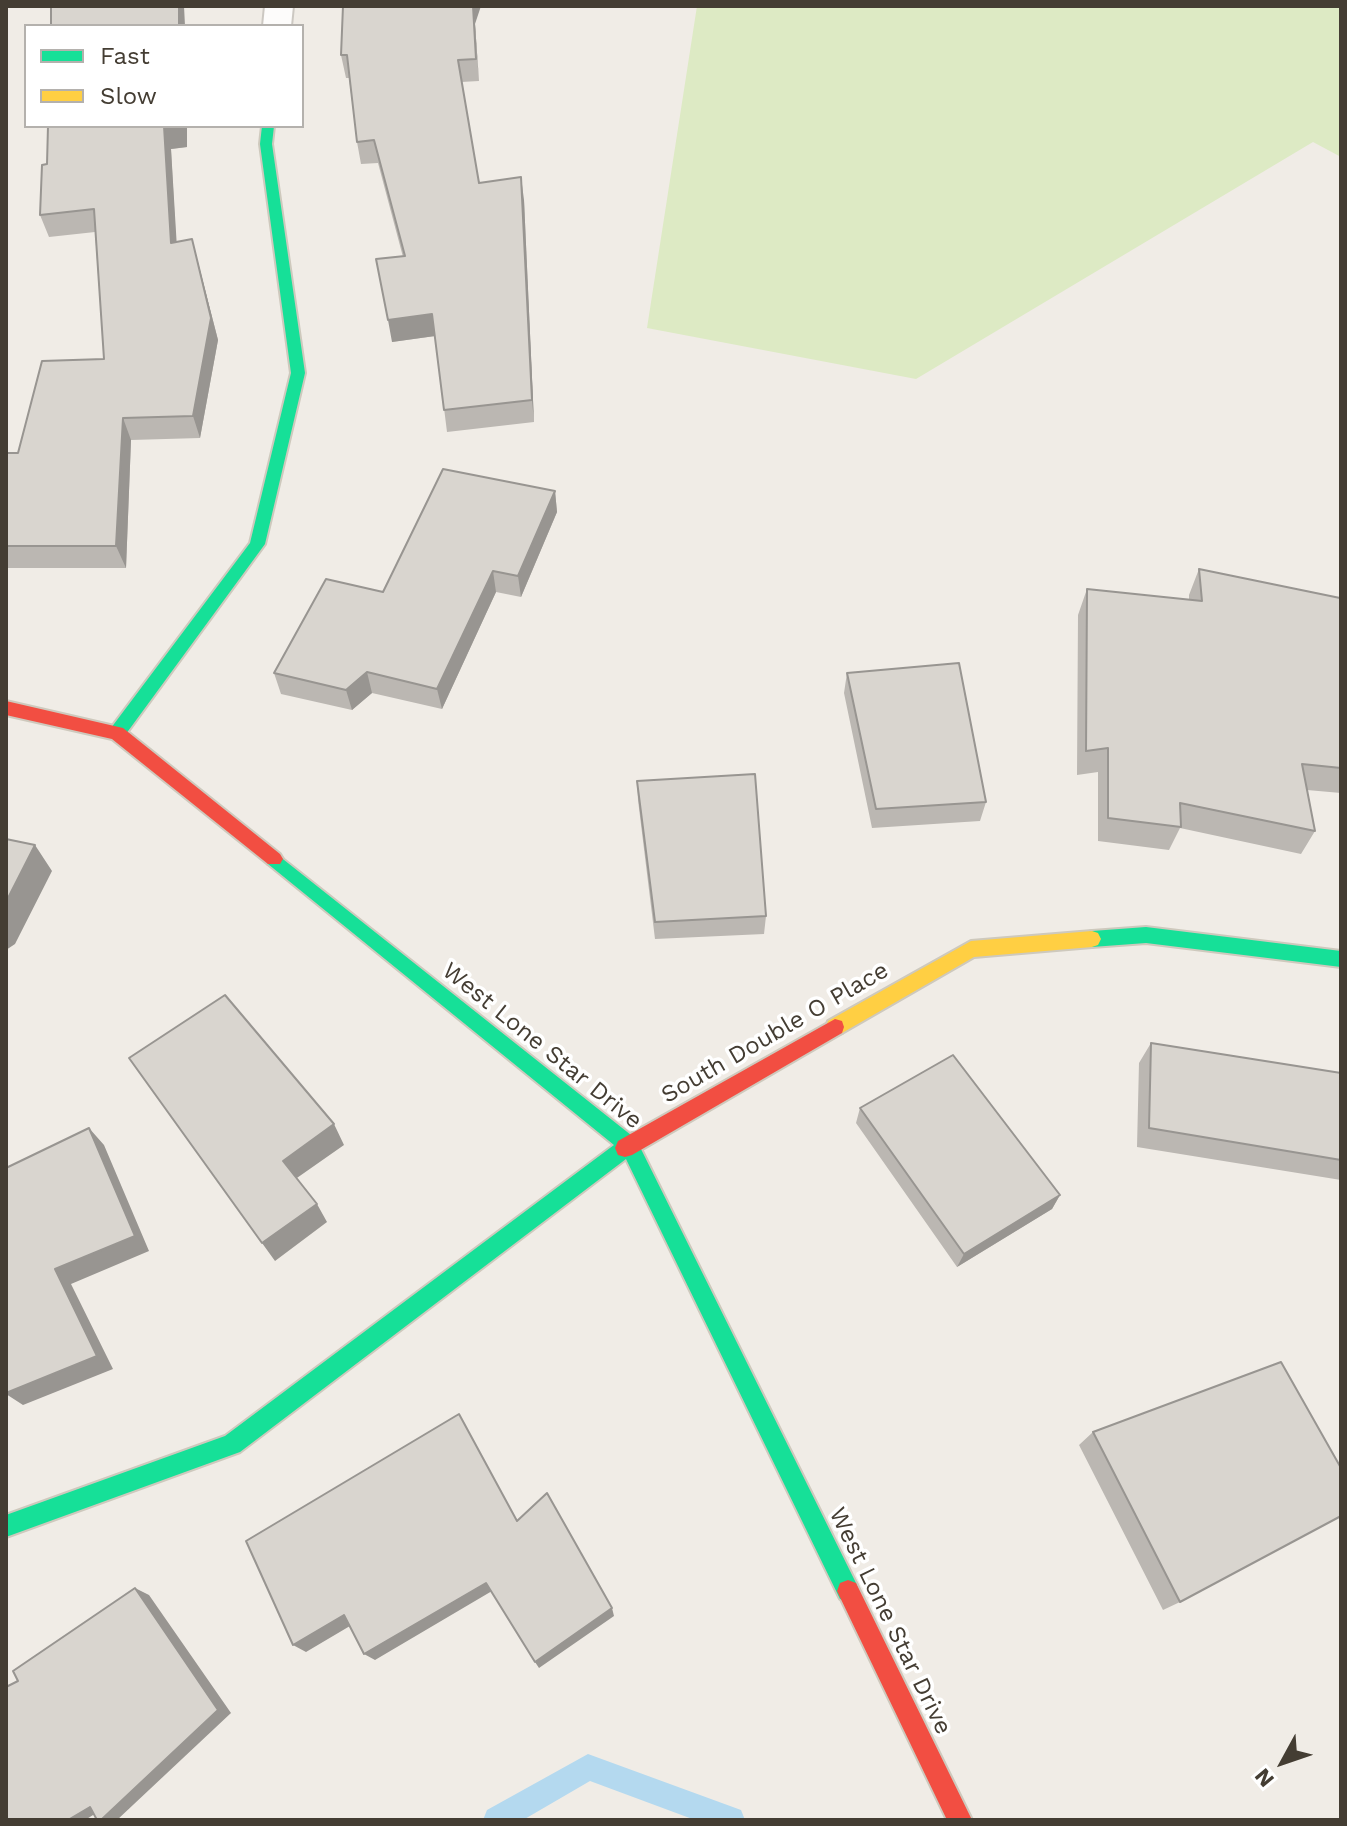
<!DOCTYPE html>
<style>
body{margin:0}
#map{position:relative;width:1347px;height:1826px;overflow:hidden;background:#f0ece6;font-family:"Work Sans",sans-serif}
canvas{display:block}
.frame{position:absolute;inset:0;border:8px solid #443d33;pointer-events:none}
.legend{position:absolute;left:24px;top:24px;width:280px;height:104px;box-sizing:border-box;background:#fff;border:2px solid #b4b1ad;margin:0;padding:10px 14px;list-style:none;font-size:24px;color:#443d33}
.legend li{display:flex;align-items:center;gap:16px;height:40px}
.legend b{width:40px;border:2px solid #b4b1ad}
.north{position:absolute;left:1243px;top:1722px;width:80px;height:80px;-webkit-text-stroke:6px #fff;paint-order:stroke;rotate:230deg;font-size:22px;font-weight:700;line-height:32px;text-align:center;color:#443d33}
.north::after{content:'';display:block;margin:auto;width:28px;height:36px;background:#443d33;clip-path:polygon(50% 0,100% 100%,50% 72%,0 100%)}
</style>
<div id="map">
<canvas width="1347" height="1826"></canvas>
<div class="frame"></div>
<ul class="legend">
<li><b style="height:10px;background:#16e098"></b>Fast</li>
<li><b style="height:10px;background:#ffcf43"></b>Slow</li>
</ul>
<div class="north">N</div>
</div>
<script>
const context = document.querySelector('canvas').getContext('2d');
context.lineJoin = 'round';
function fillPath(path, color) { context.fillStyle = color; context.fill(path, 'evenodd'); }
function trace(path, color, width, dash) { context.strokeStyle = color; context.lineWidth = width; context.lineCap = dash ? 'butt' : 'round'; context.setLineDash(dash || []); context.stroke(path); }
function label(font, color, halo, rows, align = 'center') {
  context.font = font + ' "Work Sans",sans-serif'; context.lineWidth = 7; context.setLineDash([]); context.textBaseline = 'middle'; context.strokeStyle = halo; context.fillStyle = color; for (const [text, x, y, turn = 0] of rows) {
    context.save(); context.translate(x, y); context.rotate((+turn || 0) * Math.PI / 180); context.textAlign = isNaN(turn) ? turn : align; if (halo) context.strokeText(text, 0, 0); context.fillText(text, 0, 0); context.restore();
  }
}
const green = new Path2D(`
 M697,6H1341V157L1313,142L916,379L647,328Z`);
const stream = new Path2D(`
 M588,1754L741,1810L745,1820H695L590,1781L523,1820H483L487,1810Z`);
const street = new Path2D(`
 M265,6H293L291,26H263Z`);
const fast = new Path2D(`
 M262,126H274L272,144L305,373L265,544L123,738H111L109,733L111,728L250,543L291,373L260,144Z
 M274,852L636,1139L856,1583L859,1591L856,1599L848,1602L840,1599L626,1159L240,1452L6,1537V1515L225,1436L614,1145L268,864L265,859L268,854Z
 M1146,927L1341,951V967L1146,943L1092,947L1086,945L1083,939L1086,933L1092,931Z`);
const slow = new Path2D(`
 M1092,931L1098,933L1101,939L1098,945L1092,947L974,957L842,1033L835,1035L828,1033L826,1027L828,1021L971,941Z`);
const jam = new Path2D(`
 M6,701L123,728L280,854L283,859L280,864H268L112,739L6,715Z
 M835,1019L842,1021L844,1027L842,1033L632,1155L625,1157L618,1155L615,1148L618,1141Z
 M848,1580L856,1583L972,1820H947L837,1591L840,1583Z`);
const wall = new Path2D(`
 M475,24L479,81L461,82L479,183L524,200L534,422L447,432L435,336L392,342L403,257L378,163L361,164L357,142L349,78H346L341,55Z
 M48,126H187V147L171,149L176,242L192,239L218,340L200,438L131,440L126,568H6V453H18L104,359L95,232L49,237L40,215L47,164Z
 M555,491L557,512L521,597L496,592L442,709L372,693L352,710L281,694L274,673L383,592Z
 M1199,569L1341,607V793L1307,790L1315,831L1301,854L1180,828L1169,850L1098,841V772L1077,775L1078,615L1087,589L1189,600V595Z
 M847,673L986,802L980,821L872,828L844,693Z
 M637,781L766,916L764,934L655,939L638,800Z
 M1151,1043L1341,1073V1180L1137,1147L1139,1063Z
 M860,1108L1060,1195L1052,1209L957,1267L856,1123Z
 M1093,1432L1180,1602L1163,1610L1079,1445Z`);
const shadedWall = new Path2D(`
 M179,6H184L185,26H179Z
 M473,6H481L475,24L479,81Z
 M164,126H187V147L171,149L178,265L171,243Z
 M521,177L524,200L534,422L532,400Z
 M192,239L218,340L200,438L193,416Z
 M432,314L435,336L392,342L388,320Z
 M123,418L131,440L126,568L116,546Z
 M555,491L557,512L521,597L518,576Z
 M493,571L496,592L442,709L437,689Z
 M367,672L372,693L352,710L346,690Z
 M35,845L52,871L15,944L6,950V902Z
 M334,1124L344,1145L294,1180L283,1161Z
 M89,1128L104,1145L149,1251L71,1284L113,1369L23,1405L6,1394V1393L55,1269Z
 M1060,1195L1052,1209L957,1267L964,1254Z
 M317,1204L327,1222L275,1261L262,1243Z
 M486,1583L492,1591L375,1660L364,1654Z
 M135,1588L149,1595L231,1713L117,1820H101Z
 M612,1608L614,1616L539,1668L535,1662Z
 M344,1615L355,1623L306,1652L293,1645Z
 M90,1807H106L85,1820H68Z`);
const building = new Path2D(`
 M51,6H179V26H51Z
 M343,6H473L476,59L458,60L479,183L521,177L532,400L444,410L432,314L388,320L376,259L405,256L374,140L357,142L347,55H341Z
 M48,126H166H164L171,243L192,239L211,318L193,416L123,418L116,546H6V453H18L42,361L104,359L94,209L40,215L42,165L47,164Z
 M443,469L555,491L518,576L493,571L437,689L367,672L346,690L274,673L326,579L383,592Z
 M1199,569L1340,598L1341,768L1302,764L1315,831L1180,803L1181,827L1108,818V748L1086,751L1087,589L1202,601Z
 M959,663L986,802L876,809L847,673Z
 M755,774L766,916L655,922L637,781Z
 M6,839L35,845L6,902Z
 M225,995L334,1124L283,1161L317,1204L262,1243L129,1058Z
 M1151,1043L1341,1073V1160L1149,1128Z
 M953,1055L1060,1195L964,1254L860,1108Z
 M89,1128L135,1236L55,1269L97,1356L6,1393V1168Z
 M1281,1362L1341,1468V1516L1180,1602L1093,1432Z
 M459,1414L517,1521L547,1493L612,1608L535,1662L486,1583L364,1654L344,1615L293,1645L246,1541Z
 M135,1588L218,1710L101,1820H97L90,1807L68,1820H6V1687L18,1681L13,1671Z`);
const streetNames = [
 ["South Double O Place",775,1033,-30],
 ["West Lone Star Drive",542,1046,39],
 ["West Lone Star Drive",890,1621,64]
];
fillPath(green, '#ddeac4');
fillPath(stream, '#b4d9ef');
trace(street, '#ccc8c2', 4);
trace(fast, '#cec9bd', 4);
trace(slow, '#cec9bd', 4);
trace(jam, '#cec9bd', 4);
fillPath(street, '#fdfcfb');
fillPath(fast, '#16e098');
fillPath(slow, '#ffcf43');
fillPath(jam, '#f24e42');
fillPath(wall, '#bbb7b2');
fillPath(shadedWall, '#989591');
fillPath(building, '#d9d5cf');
trace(building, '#989591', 2);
label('24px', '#443d33', '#fff', streetNames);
</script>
